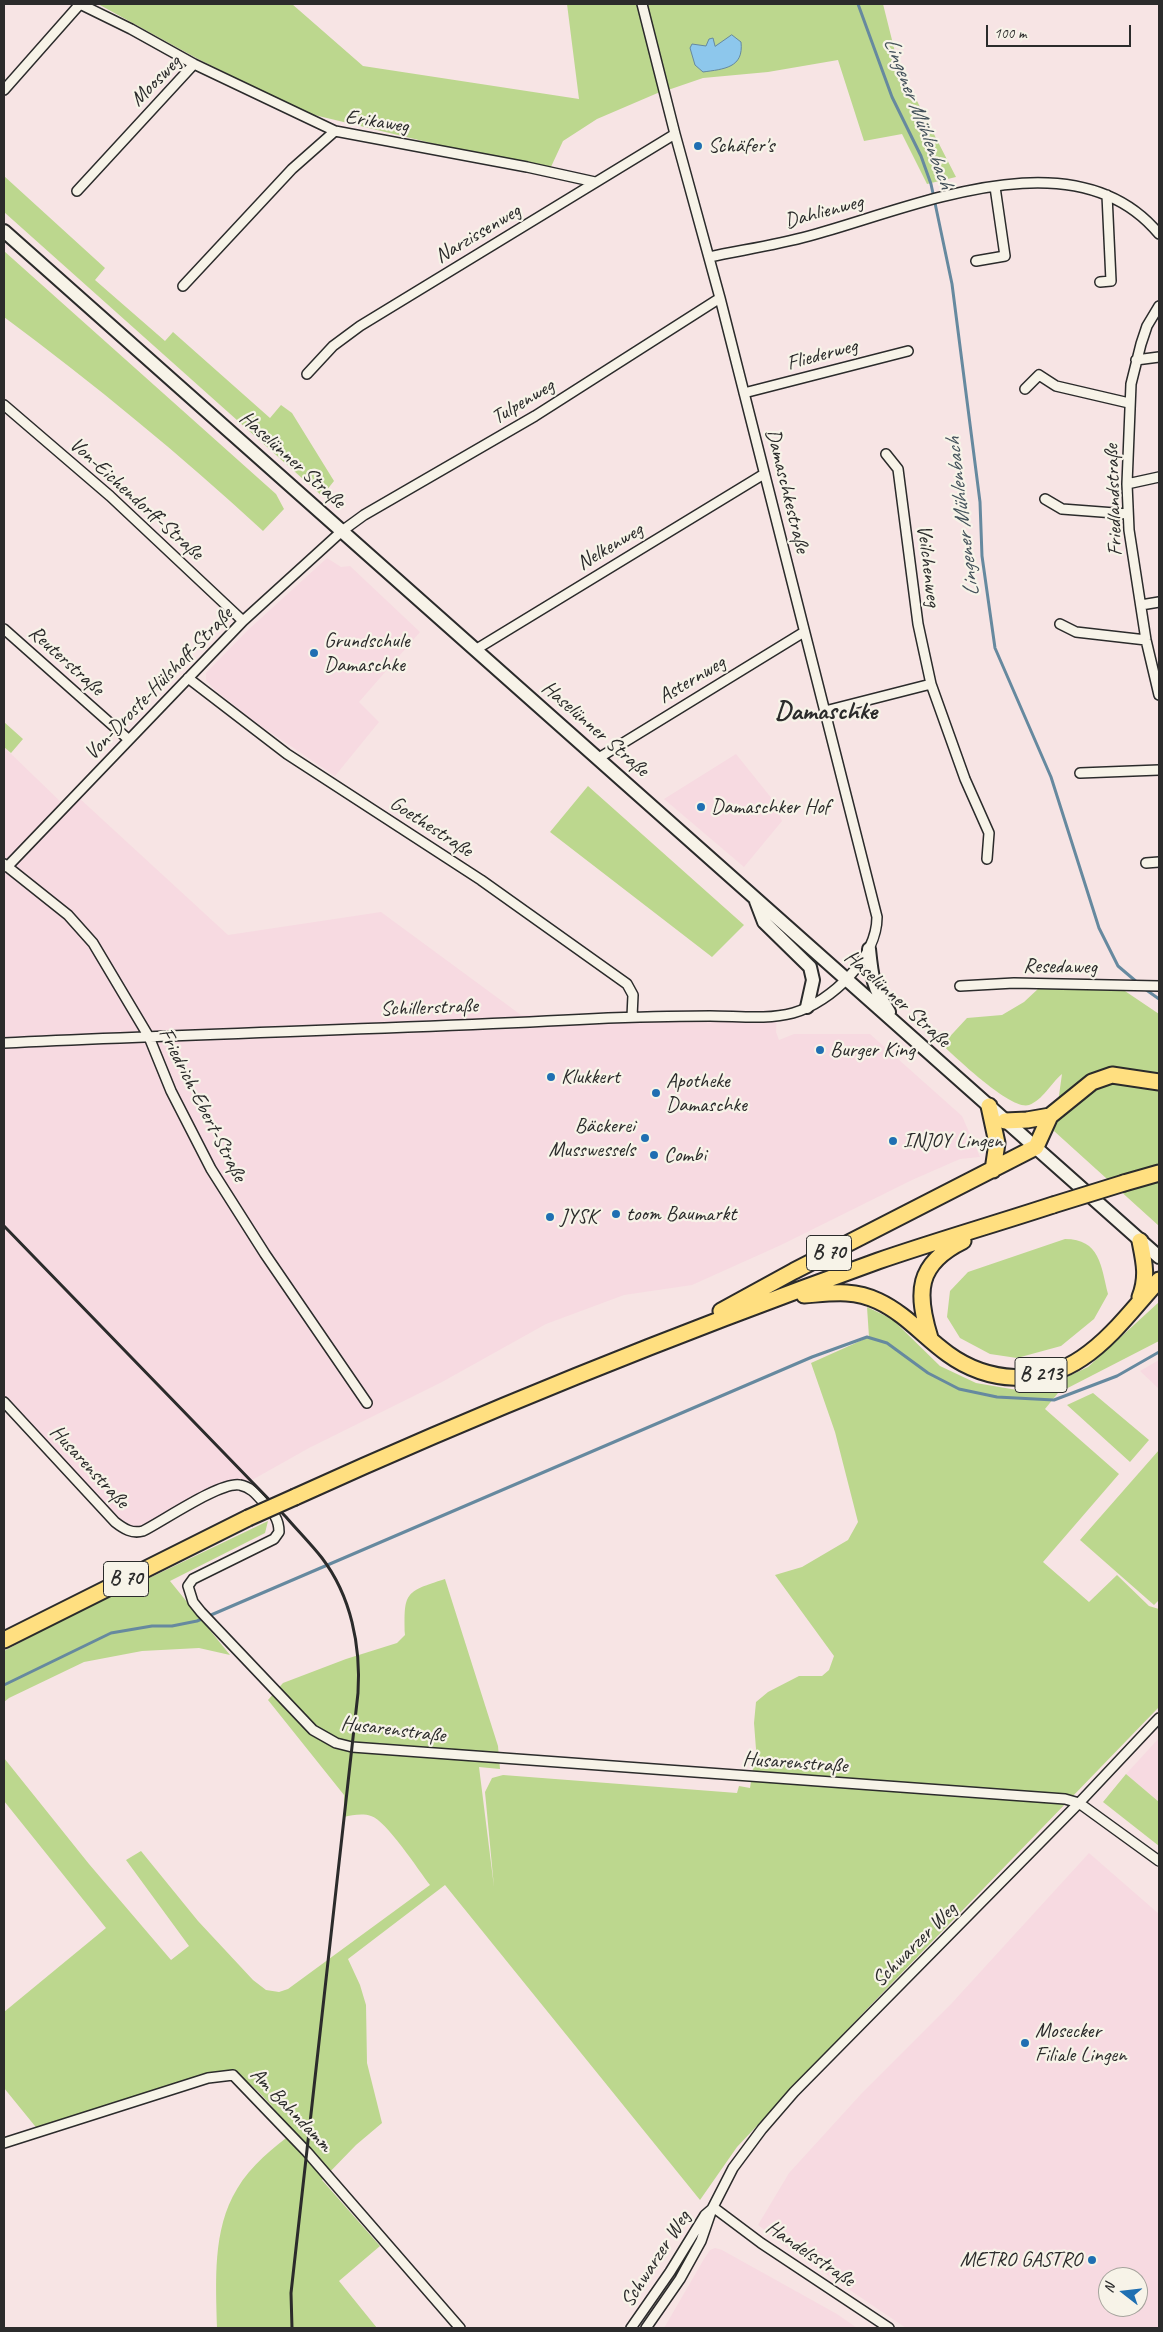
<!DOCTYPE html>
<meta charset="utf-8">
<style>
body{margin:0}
#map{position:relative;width:1163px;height:2332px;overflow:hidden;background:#f7e4e4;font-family:Caveat,sans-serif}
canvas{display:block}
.frame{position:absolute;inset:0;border:5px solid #2b2b2b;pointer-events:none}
.north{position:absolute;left:1098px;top:2267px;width:50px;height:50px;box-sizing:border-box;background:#f7f3e8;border:1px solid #a5a39c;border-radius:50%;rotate:286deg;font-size:14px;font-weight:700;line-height:20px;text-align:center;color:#2b2b2b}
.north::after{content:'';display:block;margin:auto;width:18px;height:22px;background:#1f6fb2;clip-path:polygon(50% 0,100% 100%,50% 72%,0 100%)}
.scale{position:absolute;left:986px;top:25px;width:145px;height:22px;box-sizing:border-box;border:2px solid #2b2b2b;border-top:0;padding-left:6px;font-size:15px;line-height:18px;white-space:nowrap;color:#2b2b2b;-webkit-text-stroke:4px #f7f3e8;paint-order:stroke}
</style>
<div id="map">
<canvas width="1163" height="2332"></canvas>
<div class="frame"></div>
<div class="north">N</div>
<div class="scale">100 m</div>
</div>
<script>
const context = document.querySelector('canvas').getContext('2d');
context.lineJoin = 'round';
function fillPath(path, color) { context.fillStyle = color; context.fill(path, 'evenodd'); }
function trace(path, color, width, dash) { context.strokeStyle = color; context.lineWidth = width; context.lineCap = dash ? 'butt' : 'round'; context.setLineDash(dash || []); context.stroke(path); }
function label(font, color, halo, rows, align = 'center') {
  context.font = font + ' Caveat,sans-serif'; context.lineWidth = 4.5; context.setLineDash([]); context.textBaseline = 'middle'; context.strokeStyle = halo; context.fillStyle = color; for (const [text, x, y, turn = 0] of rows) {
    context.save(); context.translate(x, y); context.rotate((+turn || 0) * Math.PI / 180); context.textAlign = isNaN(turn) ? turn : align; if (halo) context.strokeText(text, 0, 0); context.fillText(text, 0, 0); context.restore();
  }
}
const built = new Path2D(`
 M327,558L341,567L350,566L420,632L359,702L379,722L335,776L255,722L214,689L206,680V673L248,630Z
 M4,747L66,807L78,797L228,935L381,912L521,1015L777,1017L776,1032L779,1040L794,1034H870L962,1116L980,1157L960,1159L912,1180L781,1245L692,1285L624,1295L546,1324L442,1382L309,1448L252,1480L235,1482L147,1525L135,1528L128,1526L119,1521L4,1398Z
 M736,754L773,800L782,821L744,867L664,799Z
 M1159,1360V1389L1140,1371Z
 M1159,1738V1802L1126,1774Z
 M1089,1853L1159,1914V2327L906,2328L795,2253L758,2225L789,2173L862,2093L951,2004ZM1108,2277H1138V2307H1108Z
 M715,2248L722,2250L837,2314L857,2328H664L704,2259L710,2250Z`);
const green = new Path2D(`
 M98,4H292L363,66L579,99L567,4H639L660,92L597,119L563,141L550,169L477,154L306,113L198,59Z
 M647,4H883L898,64L956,177L927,184L902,134L864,141L838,60L768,72L703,78L668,90Z
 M4,176L105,268L95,280L165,341L173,332L270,418L281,405L292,413L334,481L322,496L4,212Z
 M4,251L276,494L284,509L263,531C181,455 94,384 4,317Z
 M4,722L23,739L11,753L4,747Z
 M588,786L744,925L712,957L550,832Z
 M1039,988L1122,989L1159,1014V1226L1054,1131L1062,1074C1051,1083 1043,1100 1029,1105C1011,1111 956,1057 942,1045L967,1018L1002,1015L1024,1002Z
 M1065,1239C1100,1239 1101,1266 1108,1294L1094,1319L1061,1346L1017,1358L990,1354L960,1338L947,1317L950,1291L968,1272Z
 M1159,1302V1341L1058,1393L1045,1409L1119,1474L1043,1562L1089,1602L1117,1575L1149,1606L1159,1609V1707L866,2010L737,2147L700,2200L445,1885L348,1959L360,1985L366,2005L367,2063L382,2123L356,2145L322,2180L380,2246L339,2281L377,2328H217C216,2282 212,2230 237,2189C251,2165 273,2148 294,2132C277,2114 254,2080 231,2073L39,2131L4,2088V2012L106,1928L4,1801V1758L89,1864L171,1960L189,1946L126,1860L141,1851L198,1921L253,1980L266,1990L279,1992L288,1989L430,1885C419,1871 386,1820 371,1816C363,1813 352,1815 344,1817V1795L268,1700L283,1683L346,1659L397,1643L405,1635C404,1593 404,1592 445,1579L498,1746L500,1769L479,1767L494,1887L485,1792L492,1778L503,1775L737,1793L739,1786L750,1788L756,1749L754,1723L756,1702L768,1692L799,1676H822L829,1670L834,1656L775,1575L802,1567L848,1540L858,1522L835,1432L811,1363L869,1337L867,1307L892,1319L940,1366L976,1383L1017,1390L1050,1385L1088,1367Z
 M1093,1393L1149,1440L1130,1462L1067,1405Z
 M1159,1450V1600L1154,1605L1080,1540Z
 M268,1521L265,1533L170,1581L230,1655L199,1648L142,1651L84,1662L9,1698L4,1702V1651L68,1617Z
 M1126,1774L1159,1802V1846L1103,1802Z`);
const water = new Path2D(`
 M732,35L741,42C744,68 724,69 703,72L695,65L690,48L692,44L706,46L709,39L713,38L715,46Z`);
const stream = new Path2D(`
 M858,4L892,97L921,156L931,184L952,284L980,502L982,556L995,648L1051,777L1099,928L1118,966L1138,983
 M1145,989L1159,999
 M4,1685L111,1633L152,1626H172L197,1621L812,1357L867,1337L887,1343L928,1373L959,1389L997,1397L1054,1400L1117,1376L1159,1352`);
const street = new Path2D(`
 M4,90L80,4L131,29L194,64L335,131L527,167L595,182
 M77,191L194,64
 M709,257C742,250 776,245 809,236C911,209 1075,132 1159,234
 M976,261L1005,256L995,187
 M1100,282L1111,281L1107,195
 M183,286L292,169L335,131
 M1159,306L1147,326L1141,344L1131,384L1127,484L1129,530L1146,640L1159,695
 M1136,360L1159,357
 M307,374L333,346L360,326L675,134
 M1025,389L1039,375L1056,386L1129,403
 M744,393L908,351
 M4,405L110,496L243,621
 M886,454L898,469L918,624L931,684L965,779L989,833L987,859
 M1127,484L1159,477
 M1045,499L1062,509L1128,514
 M1141,605L1159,602
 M1060,624L1076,632L1146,640
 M4,629L128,739
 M475,650L764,474
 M188,678L287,754L481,880L627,984L633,995L632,1017
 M825,711L931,684
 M597,759L804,632
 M1080,773L1159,770
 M1146,863L1159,862
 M4,864L68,915L93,943L149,1037L171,1091L211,1169L265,1254L367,1403
 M7,867L243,621L342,531L364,515L535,416L720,298
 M960,986L1014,983L1159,986
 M4,1043C205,1033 407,1029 608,1018C642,1017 676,1016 710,1016C738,1016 767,1020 793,1013C832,1002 877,957 877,917L720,298L675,134L642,4
 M4,1402L115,1522C124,1529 132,1534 143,1531C163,1521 221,1481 240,1485C251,1487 257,1495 264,1503C273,1512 279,1519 279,1532L274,1539L193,1579L188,1586L193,1602L201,1612L313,1730L336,1743L352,1747L1065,1799L1079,1803L1159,1861
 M4,2143L208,2078L233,2075L307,2152L460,2328
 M713,2207L761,2243L889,2328
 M631,2328L670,2272L705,2215L712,2209
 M646,2328L680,2279L701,2241L712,2209L733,2168L762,2129L794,2092L1079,1803L1159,1718`);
const secondary = new Path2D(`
 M4,231L1159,1257
 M756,901L764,922L810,967L813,980L807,1007
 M869,949C872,979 873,987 889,1012`);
const primary = new Path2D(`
 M989,1106L997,1143L993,1170
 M1005,1121L1027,1120L1050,1116
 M1124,1183L1159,1173
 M804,1295C831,1293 853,1289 878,1301C906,1314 924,1337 948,1354C988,1383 1041,1386 1082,1358C1112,1338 1135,1306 1159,1280
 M1140,1297C1148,1277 1144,1261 1140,1241
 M721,1311L794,1271L1036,1147L1050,1116L1092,1082L1112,1075L1159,1082
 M930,1338C916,1293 916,1264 963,1241
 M295,1497C486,1410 681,1332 878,1261C936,1241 995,1224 1053,1205
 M4,1640L248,1518`);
const rail = new Path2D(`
 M4,1226L286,1517C298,1531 311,1544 322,1558C351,1596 361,1646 358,1693L291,2293L292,2328`);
const primaryBridge = new Path2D(`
 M1053,1205L1124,1183
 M248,1518L295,1497`);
const markers = [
 [698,146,5,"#1f6fb2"],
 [314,653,5,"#1f6fb2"],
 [701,807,5,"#1f6fb2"],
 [820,1050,5,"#1f6fb2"],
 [551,1077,5,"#1f6fb2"],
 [656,1093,5,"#1f6fb2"],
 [645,1138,5,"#1f6fb2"],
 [893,1141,5,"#1f6fb2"],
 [654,1155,5,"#1f6fb2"],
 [616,1214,5,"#1f6fb2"],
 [550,1217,5,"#1f6fb2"],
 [1025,2043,5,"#1f6fb2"],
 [1092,2260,5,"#1f6fb2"]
];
const shields = [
 [829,1253,45],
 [1041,1375,52],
 [126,1579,45]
];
const shieldNames = [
 ["B 70",829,1253],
 ["B 213",1041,1375],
 ["B 70",126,1579]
];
const streetNames = [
 ["Moosweg",156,81,-45],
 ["Erikaweg",377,122,9],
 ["Dahlienweg",824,212,-15],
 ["Narzissenweg",478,234,-31],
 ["Fliederweg",822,355,-15],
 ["Tulpenweg",523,402,-31],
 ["Haselünner Straße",292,460,42],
 ["Damaschkestraße",787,491,76],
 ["Von-Eichendorff-Straße",136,499,42],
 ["Friedlandstraße",1114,500,-92],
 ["Nelkenweg",610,547,-31],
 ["Veilchenweg",928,566,83],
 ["Reuterstraße",66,661,42],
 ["Asternweg",692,680,-31],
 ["Von-Droste-Hülshoff-Straße",159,684,-46],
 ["Haselünner Straße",595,729,41],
 ["Goethestraße",431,827,33],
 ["Resedaweg",1060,967,1],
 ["Haselünner Straße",897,999,42],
 ["Schillerstraße",429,1008,-2],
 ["Friedrich-Ebert-Straße",202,1105,63],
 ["Husarenstraße",89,1467,47],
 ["Husarenstraße",393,1730,7],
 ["Husarenstraße",795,1763,4],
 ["Schwarzer Weg",915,1945,-45],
 ["Am Bahndamm",291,2110,46],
 ["Handelsstraße",810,2254,34],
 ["Schwarzer Weg",656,2259,-57]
];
const poiNames = [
 ["Schäfer's",708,146],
 ["Grundschule",324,641],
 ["Damaschke",324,665],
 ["Damaschker Hof",711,807],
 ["Burger King",830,1050],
 ["Klukkert",561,1077],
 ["Apotheke",666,1081],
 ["Damaschke",666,1105],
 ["Bäckerei",635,1126,"right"],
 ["Musswessels",635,1150,"right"],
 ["INJOY Lingen",903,1141],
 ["Combi",664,1155],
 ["toom Baumarkt",626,1214],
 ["JYSK",560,1217],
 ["Mosecker",1035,2031],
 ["Filiale Lingen",1035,2055],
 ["METRO GASTRO",1082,2260,"right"]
];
const waterNames = [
 ["Lingener Mühlenbach",918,113,69],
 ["Lingener Mühlenbach",963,517,-97]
];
const districtNames = [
 ["Damaschke",826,712]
];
fillPath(built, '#f7dae1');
fillPath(green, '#bcd78e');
fillPath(water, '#8dc7ec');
trace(water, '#66899f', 1);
trace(stream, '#66899f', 3);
trace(street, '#2b2b2b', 12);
trace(secondary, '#2b2b2b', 16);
trace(primary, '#2b2b2b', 19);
trace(street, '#f7f3e8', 9);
trace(secondary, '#f7f3e8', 12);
trace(primary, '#ffdf80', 15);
trace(rail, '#2b2b2b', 3);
trace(primaryBridge, '#2b2b2b', 19, []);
trace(primaryBridge, '#ffdf80', 15);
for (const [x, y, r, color] of markers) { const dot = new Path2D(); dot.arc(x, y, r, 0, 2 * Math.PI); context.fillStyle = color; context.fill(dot); trace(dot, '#f7f3e8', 2); }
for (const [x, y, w] of shields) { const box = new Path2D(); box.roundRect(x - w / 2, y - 17.5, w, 35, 4); context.fillStyle = '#f7f3e8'; context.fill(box); trace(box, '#2b2b2b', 1); }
label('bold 20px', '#2b2b2b', null, shieldNames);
label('21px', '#2b2b2b', '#f7f3e8', streetNames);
label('21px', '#2b2b2b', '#f7f3e8', poiNames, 'left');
label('italic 22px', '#44525b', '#f7f3e8', waterNames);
label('bold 26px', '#2b2b2b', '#f7f3e8', districtNames);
</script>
